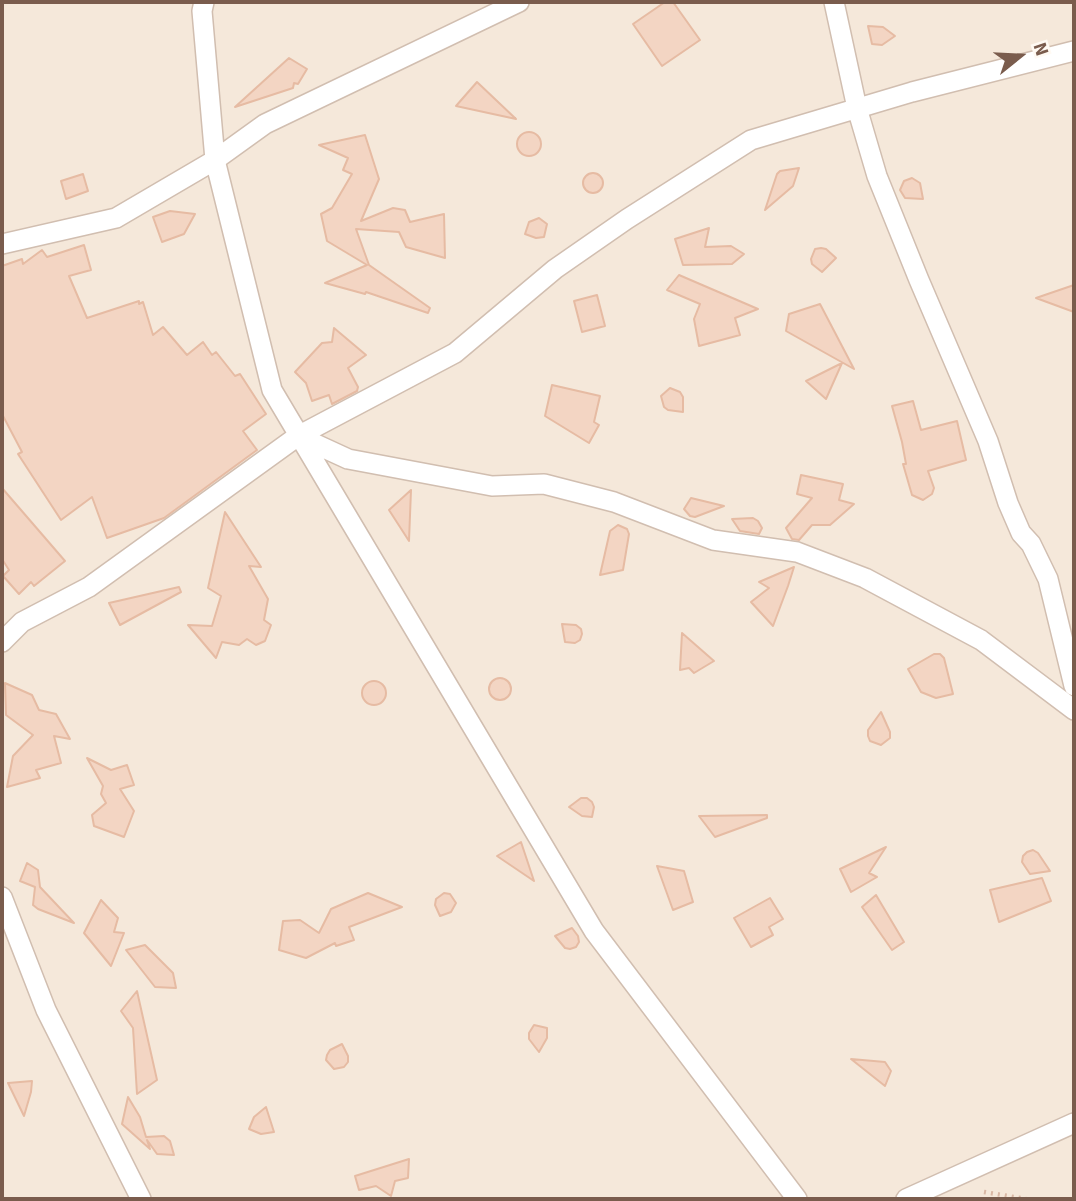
<!DOCTYPE html>
<style>
body{margin:0}
#map{position:relative;width:1076px;height:1201px;overflow:hidden;background:#fdf6ec;font-family:"Source Sans 3",sans-serif}
canvas{display:block}
.frame{position:absolute;inset:0;border:4px solid #7a5c4d;pointer-events:none}
.north{position:absolute;left:985px;top:21px;width:70px;height:70px;-webkit-text-stroke:5px #fffaf3;paint-order:stroke;rotate:72deg;font-size:19px;font-weight:700;line-height:28px;text-align:center;color:#7a5c4d}
.north::after{content:'';display:block;margin:auto;width:24px;height:32px;background:#7a5c4d;clip-path:polygon(50% 0,100% 100%,50% 72%,0 100%)}
</style>
<div id="map">
<canvas width="1076" height="1201"></canvas>
<div class="frame"></div>
<div class="north">N</div>
</div>
<script>
const context = document.querySelector('canvas').getContext('2d');
context.lineJoin = 'round';
function fillPath(path, color) { context.fillStyle = color; context.fill(path, 'evenodd'); }
function trace(path, color, width, dash) { context.strokeStyle = color; context.lineWidth = width; context.lineCap = dash ? 'butt' : 'round'; context.setLineDash(dash || []); context.stroke(path); }
const residential = new Path2D(`
 M2,2H1074V1199H2Z`);
const building = new Path2D(`
 M665,2H673L700,40L662,66L633,24Z
 M868,26L883,27L895,36L882,45L872,44Z
 M289,58L307,69L298,84L294,83L293,88L235,107Z
 M477,82L516,119L456,106Z
 M517 144a12 12 0 1 1 24 0a12 12 0 1 1-24 0Z
 M365,135L379,179L361,221L393,208L405,210L410,222L444,214L445,258L406,247L399,232L356,229L369,265L430,308L428,313L366,292L365,294L325,283L367,265L327,241L321,214L332,208L352,174L343,170L348,158L319,145Z
 M799,168L793,186L765,210L777,174L780,171Z
 M583 183a10 10 0 1 1 20 0a10 10 0 1 1-20 0Z
 M83,174L88,191L66,199L61,181Z
 M912,178L920,183L923,199L905,198L900,190L904,181Z
 M170,211L195,214L184,234L162,242L153,217Z
 M539,218L547,224L544,237L536,238L525,234L529,222Z
 M709,228L705,247L731,246L744,254L732,264L683,265L675,239Z
 M84,245L91,270L69,276L87,318L139,301V304L143,302L153,335L163,327L187,355L203,342L212,355L216,352L235,376L240,374L266,414L243,431L257,450L164,518L107,538L92,497L61,520L18,454L22,452L2,414V266L22,259L23,264L42,250L47,257Z
 M821,248L826,249L836,258L822,272L812,264L811,259L815,249Z
 M679,275L758,309L735,318L740,335L699,346L694,319L700,304L667,290Z
 M1074,285V312L1036,298Z
 M597,295L605,326L582,332L574,301Z
 M820,304L854,369L786,331L789,314Z
 M334,328L366,355L348,368L358,387L357,391L332,404L329,395L312,401L306,383L295,372L322,343L332,342Z
 M842,363L826,399L806,381Z
 M552,385L600,396L594,422L599,425L589,443L545,416Z
 M670,388L680,392L683,397V412L668,410L664,407L661,396Z
 M913,401L921,430L957,421L966,460L928,471L934,488L932,494L923,500L912,495L903,464H906L902,442L892,406Z
 M801,475L843,484L839,500L854,504L830,525H812L799,540L792,539L786,528L812,498L797,494Z
 M2,488L65,561L34,586L31,582L19,594L3,576L9,570L2,559Z
 M411,490L409,541L389,510Z
 M691,498L724,506L695,517L690,516L684,509Z
 M225,512L261,567L249,566L268,599L264,620L271,625L265,641L256,645L247,639L239,645L222,642L216,658L188,625L212,626L221,596L208,588Z
 M753,518L758,521L762,528L759,534L740,531L732,519Z
 M618,525L627,529L629,534L623,570L600,575L610,531Z
 M794,567L788,586L773,626L751,602L769,588L759,582Z
 M179,587L181,592L120,625L109,603Z
 M562,624L576,625L581,629L582,634L580,640L575,643L565,642Z
 M682,633L714,661L694,673L689,668L680,670Z
 M934,654H940L944,658L953,694L936,698L921,692L908,669Z
 M489 689a11 11 0 1 1 22 0a11 11 0 1 1-22 0Z
 M362 693a12 12 0 1 1 24 0a12 12 0 1 1-24 0Z
 M5,683L32,695L39,710L56,714L70,739L54,736L61,763L36,770L40,778L7,787L13,756L33,735L6,715Z
 M881,712L890,732V738L881,745L870,741L868,736V730Z
 M87,758L111,770L127,765L134,785L120,789L134,811L124,837L94,826L92,815L106,803L101,794L103,786Z
 M581,798H587L592,802L594,807L592,817L582,816L569,807Z
 M767,815V818L715,837L699,816Z
 M521,842L534,881L497,856Z
 M886,847L869,873L877,877L851,892L840,869Z
 M1033,850L1038,853L1050,871L1030,874L1022,862L1023,856L1027,852Z
 M27,863L38,870L40,887L74,923L38,909L33,905L35,887L20,881Z
 M657,866L684,871L693,902L673,910Z
 M1042,878L1051,901L999,922L990,890Z
 M368,893L402,907L349,927L354,940L336,946L335,943L306,958L279,950L283,921L300,920L319,933L331,909Z
 M444,893L450,894L456,903L451,912L440,916L435,905L436,899Z
 M876,895L904,942L892,950L862,907Z
 M770,898L783,919L769,927L773,935L751,947L734,918Z
 M101,900L118,918L114,932L124,933L111,966L84,933Z
 M572,928L578,936L579,942L576,947L570,949L565,948L555,936Z
 M145,945L173,973L176,988L155,987L126,950Z
 M137,991L157,1080L137,1094L133,1028L121,1011Z
 M534,1025L547,1028V1038L539,1052L529,1039V1033Z
 M342,1044L348,1056V1062L344,1067L334,1069L326,1060L327,1055L330,1050Z
 M851,1059L885,1062L891,1071L885,1086Z
 M32,1081L31,1092L24,1116L8,1083Z
 M128,1097L140,1117L146,1137L164,1136L170,1141L174,1155L157,1154L147,1140L150,1149L122,1124Z
 M266,1107L274,1132L261,1134L249,1129L254,1117Z
 M409,1159L408,1178L395,1181L391,1196L376,1186L359,1190L355,1176Z`);
const path = new Path2D(`
 M984,1192L1026,1199`);
const street = new Path2D(`
 M204,2L202,11L215,160L272,390L594,931L797,1199
 M834,2L857,108L877,176L919,280L988,441L1008,503L1021,533L1031,544L1048,579L1074,686
 M2,244L116,218L215,160L265,124L519,2
 M298,436L348,459L492,486L544,484L614,502L713,540L797,552L865,578L981,640L1074,710
 M2,642L22,622L89,587L298,436L455,353L555,269L627,219L751,140L912,92L1074,51
 M2,897L46,1010L141,1199
 M906,1199L1074,1123`);
fillPath(residential, '#f5e8da');
fillPath(building, '#f3d5c3');
trace(building, '#e6bba3', 2);
trace(street, '#d1beb0', 22);
trace(path, '#d9b8a5', 4.5, [2, 5]);
trace(street, '#fff', 19);
</script>
